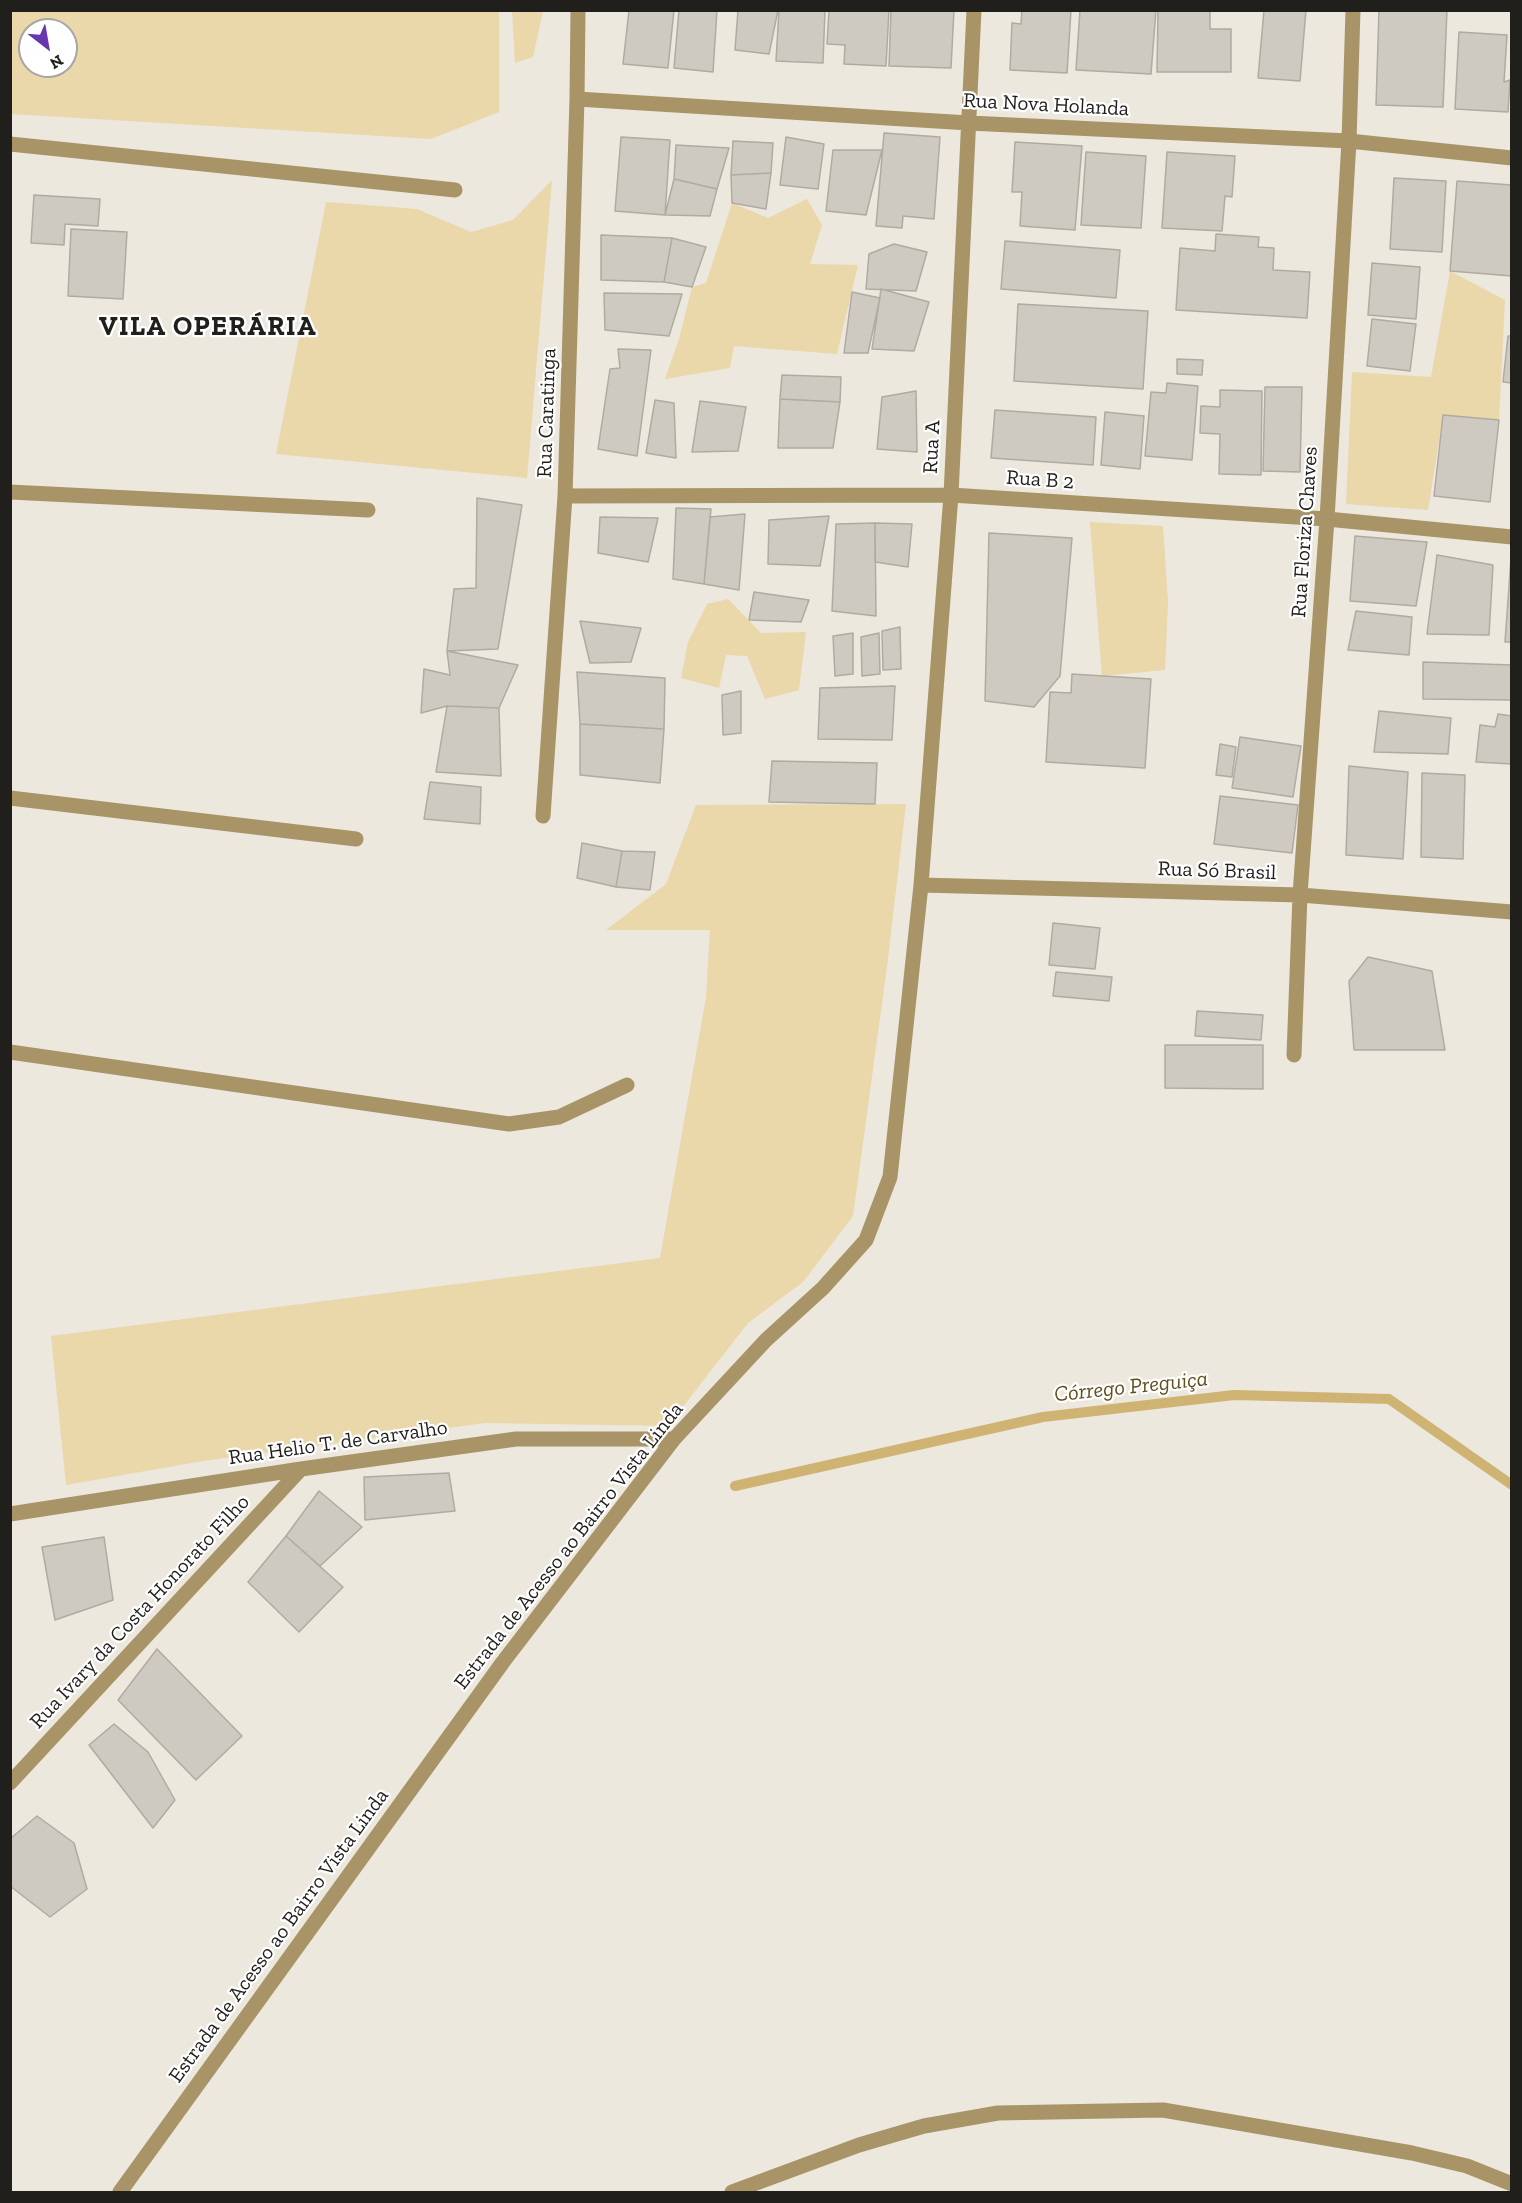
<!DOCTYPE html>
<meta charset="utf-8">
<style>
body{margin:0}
#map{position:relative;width:1522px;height:2203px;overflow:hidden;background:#ece8de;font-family:"Zilla Slab",serif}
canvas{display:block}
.frame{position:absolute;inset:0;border:12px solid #211f1c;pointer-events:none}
.north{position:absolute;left:18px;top:18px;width:60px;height:60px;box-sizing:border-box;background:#fff;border:2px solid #a6a5a4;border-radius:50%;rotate:149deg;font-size:16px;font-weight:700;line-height:24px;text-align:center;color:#211f1c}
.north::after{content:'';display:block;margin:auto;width:21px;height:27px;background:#6637ae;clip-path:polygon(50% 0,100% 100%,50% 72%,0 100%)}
</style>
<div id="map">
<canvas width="1522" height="2203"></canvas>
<div class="frame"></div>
<div class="north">N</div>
</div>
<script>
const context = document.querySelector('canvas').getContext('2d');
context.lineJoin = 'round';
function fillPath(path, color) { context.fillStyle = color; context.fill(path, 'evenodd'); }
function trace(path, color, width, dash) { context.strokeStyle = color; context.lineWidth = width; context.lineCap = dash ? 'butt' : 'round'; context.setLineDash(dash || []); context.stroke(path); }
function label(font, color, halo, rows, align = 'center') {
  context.font = font + ' "Zilla Slab",serif'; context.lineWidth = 4.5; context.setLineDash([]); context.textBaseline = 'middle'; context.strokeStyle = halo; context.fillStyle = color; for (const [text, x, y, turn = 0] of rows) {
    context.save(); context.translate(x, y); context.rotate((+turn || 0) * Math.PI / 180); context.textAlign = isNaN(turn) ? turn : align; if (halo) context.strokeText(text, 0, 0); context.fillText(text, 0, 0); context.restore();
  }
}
const green = new Path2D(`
 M10,11H499V112L431,139L11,114ZM30,30H66V66H30Z
 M512,11H543L533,57L515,63Z
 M552,180L527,478L276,454L326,202L417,209L471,232L513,220Z
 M807,199L822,225L810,264L858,265L837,354L734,346L730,368L665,379L679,339L692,287L706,283L732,203L768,218Z
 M1450,271L1505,300L1499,420L1443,415L1428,510L1346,504L1352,372L1431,377Z
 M1090,522L1163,526L1168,601L1165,670L1102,676Z
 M728,599L761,633L806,632L799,690L765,699L747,656L726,655L719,688L681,678L688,642L707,604Z
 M906,804L888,959L853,1216L803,1282L748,1323L668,1426L485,1423L203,1461L66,1485L51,1336L660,1258L706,997L710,930H606L666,884L696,805Z`);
const stream = new Path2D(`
 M735,1486L1043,1417L1234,1395L1389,1399L1512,1485`);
const building = new Path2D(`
 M629,10H674L668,68L623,64Z
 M679,10H717L713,72L674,68Z
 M738,10H778L769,54L735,50Z
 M779,10H825L823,63L776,61Z
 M829,10H889L886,66L844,64L845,45L827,44Z
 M891,10H954L951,68L889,66Z
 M1022,10H1071L1067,73L1010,70L1012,23L1021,24Z
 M1080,10H1156L1151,74L1076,70Z
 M1264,10H1306L1300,81L1258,78Z
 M1379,10H1447L1443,107L1376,105Z
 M1158,11H1210V29H1231V72H1157Z
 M1459,32L1507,35L1504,82L1510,80L1508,112L1455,109Z
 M884,133L940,137L934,219L903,216L902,228L876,226Z
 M621,137L670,140L665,215L615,211Z
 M786,137L824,144L818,189L780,185Z
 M733,141L773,143L771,173L731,175Z
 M1015,142L1082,146L1075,230L1020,226L1022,192H1012Z
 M676,145L729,148L717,189L674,179Z
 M833,150H882L866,215L826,211Z
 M1086,152L1146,156L1141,228L1081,225Z
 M1167,152L1235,156L1232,197L1225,196L1222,231L1162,228Z
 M771,173L766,209L732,203L731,175Z
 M1394,178L1446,181L1442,252L1390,249Z
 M674,179L717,189L710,216L665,215Z
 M1457,181L1512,185V276L1450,271Z
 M34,195L100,199L98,226L65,224L64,245L31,243Z
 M71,229L127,232L123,299L68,296Z
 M1216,234L1259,237L1258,247L1274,248L1273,270L1310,272L1307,318L1176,310L1180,248L1215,251Z
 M601,235L672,238L664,282L601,280Z
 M672,238L706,247L692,287L664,282Z
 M1005,241L1120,250L1116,298L1001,289Z
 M894,244L927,252L916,291L866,289L869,254Z
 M1372,263L1420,267L1416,319L1368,315Z
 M881,289L929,302L914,351L872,349Z
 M852,292L880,298L868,353H844Z
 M604,293L682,294L669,336L605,330Z
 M1018,304L1148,311L1143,389L1014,381Z
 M1372,319L1416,324L1410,371L1367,366Z
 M1508,336H1512V383L1503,382Z
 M618,349L651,350L637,456L598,449L610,369L620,368Z
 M1177,359L1203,360L1202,375L1177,374Z
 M782,375L841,377L840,402L780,399Z
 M1167,383L1198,386L1192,460L1145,456L1151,392L1166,393Z
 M1265,387H1302L1300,472L1263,471Z
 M1220,390L1262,391L1261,475L1219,474L1220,434L1200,433L1201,406L1220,407Z
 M916,391L917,452L877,449L882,397Z
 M780,399L840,402L833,448H778Z
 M655,400L674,403L676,458L646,453Z
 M700,401L746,407L738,451L692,452Z
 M995,410L1096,417L1093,465L991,458Z
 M1105,412L1144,416L1140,469L1101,465Z
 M1443,415L1499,420L1490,502L1434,496Z
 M477,498L522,505L498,649L447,651L454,589L476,588Z
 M676,508L711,509L704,584L673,579Z
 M745,514L739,590L704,584L710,517Z
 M829,516L820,566L768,564L769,520Z
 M600,517L658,518L648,562L598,553Z
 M875,523L876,616L832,611L836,524Z
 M875,523L912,524L908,567L875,562Z
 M989,533L1072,538L1060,676L1034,707L985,701Z
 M1355,536L1427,542L1416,606L1350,601Z
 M1437,555L1493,565L1489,635L1427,634Z
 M1511,558L1512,642H1505Z
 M754,592L809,600L801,622L749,620Z
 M1356,611L1412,617L1409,655L1348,650Z
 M580,621L641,628L631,662L590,663Z
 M900,627L901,669L883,670L882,631Z
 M853,633V674L835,676L833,636Z
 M879,633L880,674L862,676L861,637Z
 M447,651L518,665L499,708L447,706L421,713L424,669L450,675Z
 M1423,662L1512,665V700L1423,699Z
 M577,672L665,678L664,729L580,724Z
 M1072,674L1151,679L1145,768L1046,762L1050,692L1071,693Z
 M895,686L892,740L818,739L820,688Z
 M741,691V733L723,735L722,695Z
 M447,706L499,708L501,776L436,772Z
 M1379,711L1451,718L1448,754L1374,752Z
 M1498,714L1512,716V764L1476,762L1480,725L1495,727Z
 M580,724L664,729L660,783L580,775Z
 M1240,737L1301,746L1293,797L1232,788Z
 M1220,744L1236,747L1232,777L1216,775Z
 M772,761L877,763L875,804L769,802Z
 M1349,766L1408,772L1403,859L1346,855Z
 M1422,773L1465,775L1463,859L1421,857Z
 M430,782L481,787L480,824L424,819Z
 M1220,796L1298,805L1292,853L1214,844Z
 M582,843L622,851L616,887L577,878Z
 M622,851L655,852L650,890L616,887Z
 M1053,923L1100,928L1095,969L1049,965Z
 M1368,957L1432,971L1445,1050H1354L1349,981Z
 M1056,972L1112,977L1109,1001L1053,996Z
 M1197,1011L1263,1015L1261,1040L1195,1036Z
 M1165,1045H1263V1089L1165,1088Z
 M449,1473L455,1511L365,1520L364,1477Z
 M319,1491L362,1527L320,1566L286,1536Z
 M286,1536L343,1587L299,1632L248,1582Z
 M104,1537L113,1600L55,1620L42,1547Z
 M157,1649L242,1736L196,1780L118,1700Z
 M114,1724L148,1752L175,1800L153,1828L89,1745Z
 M37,1816L74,1843L87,1889L50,1917L10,1886V1839Z`);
const minor = new Path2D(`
 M577,99L969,123L1349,141L1512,158
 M10,144L455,190
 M10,492L368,510
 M565,496L951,495L1327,519L1512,537
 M10,798L356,839
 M543,816L565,496L577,99L578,10
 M921,885L1300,895L1512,912
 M10,1052L509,1124L559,1117L627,1085
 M1294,1055L1300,895L1327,519L1349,141L1353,10
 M10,1514L301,1469L516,1439H674
 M10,1783L301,1469
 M120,2192L503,1662L674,1439L766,1340L823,1288L866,1240L890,1177L921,885L951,495L974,10
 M732,2192L859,2145L924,2126L998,2113L1163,2110L1412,2153L1467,2166L1512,2184`);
const streetNames = [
 ["Rua Nova Holanda",1046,105,3],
 ["Rua Caratinga",547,413,-88],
 ["Rua A",932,447,-87],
 ["Rua B 2",1040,480,4],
 ["Rua Floriza Chaves",1305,532,-86],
 ["Rua Só Brasil",1217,871,2],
 ["Rua Helio T. de Carvalho",338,1443,-8],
 ["Estrada de Acesso ao Bairro Vista Linda",569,1546,-52],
 ["Rua Ivary da Costa Honorato Filho",140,1612,-47],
 ["Estrada de Acesso ao Bairro Vista Linda",279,1936,-54]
];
const waterNames = [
 ["Córrego Preguiça",1131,1387,-6]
];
const districtNames = [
 ["VILA OPERÁRIA",208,327]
];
fillPath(green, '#ead7aa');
trace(stream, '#cfb373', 10);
fillPath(building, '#cfcac1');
trace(building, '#afaba1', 1.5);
trace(minor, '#a89466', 15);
label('21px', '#211f1c', '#fff', streetNames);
label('italic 22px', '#624f1e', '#fff', waterNames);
context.letterSpacing = '1.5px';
label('bold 27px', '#211f1c', '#fff', districtNames);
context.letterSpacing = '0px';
</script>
